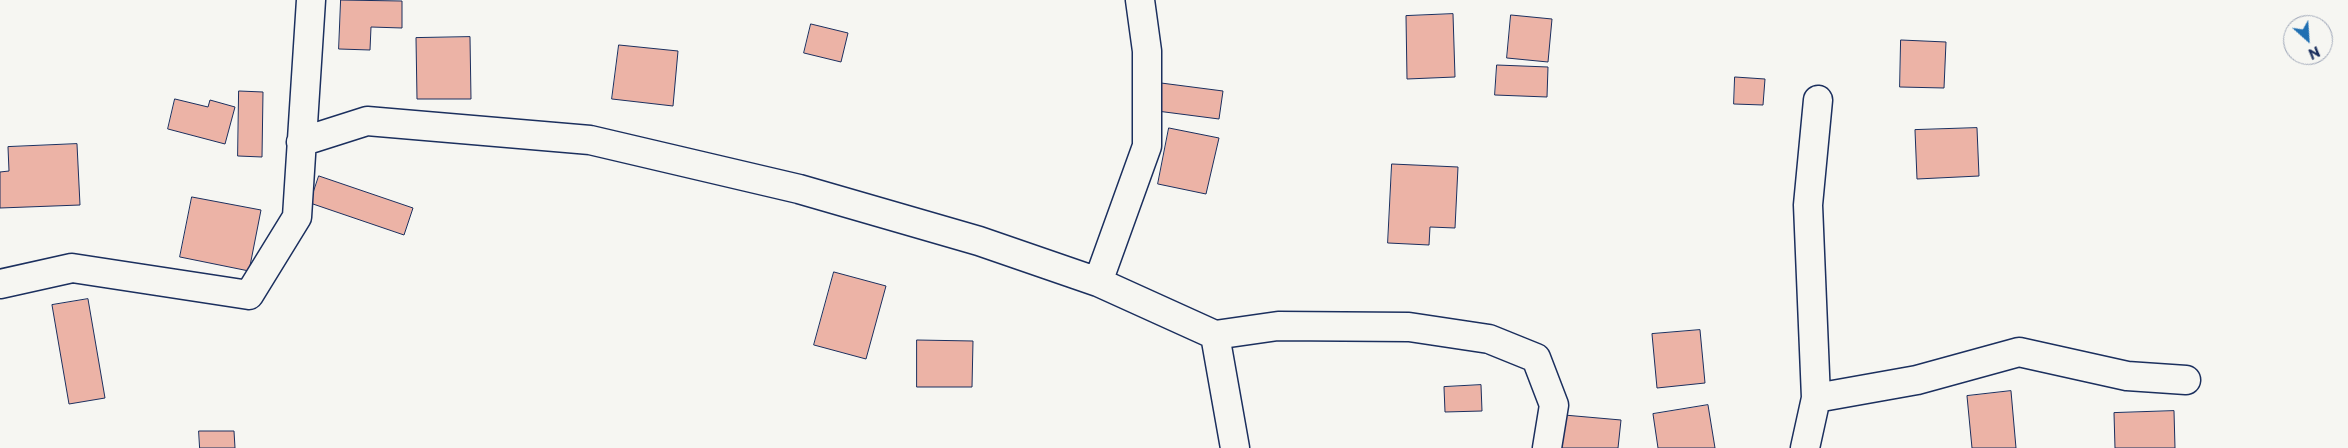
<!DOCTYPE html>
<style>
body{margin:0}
#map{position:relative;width:2348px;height:448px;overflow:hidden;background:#f6f6f2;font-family:"Playpen Sans",sans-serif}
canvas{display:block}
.north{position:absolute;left:2283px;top:15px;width:50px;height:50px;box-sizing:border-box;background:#f6f6f2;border:1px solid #9ea6b7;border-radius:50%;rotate:154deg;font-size:14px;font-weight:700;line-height:20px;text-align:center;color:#1b2f5e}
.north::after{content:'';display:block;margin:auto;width:18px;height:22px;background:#1f6fb2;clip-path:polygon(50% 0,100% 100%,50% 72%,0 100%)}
</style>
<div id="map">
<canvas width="2348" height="448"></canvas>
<div class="north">N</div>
</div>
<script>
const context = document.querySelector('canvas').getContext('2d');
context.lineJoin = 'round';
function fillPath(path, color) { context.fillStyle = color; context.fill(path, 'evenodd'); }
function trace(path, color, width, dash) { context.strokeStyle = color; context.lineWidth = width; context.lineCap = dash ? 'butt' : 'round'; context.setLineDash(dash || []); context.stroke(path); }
const building = new Path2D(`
 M341,0L402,1V28L371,27L370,50L339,49Z
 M1453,14L1455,77L1407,79L1406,16Z
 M1511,15L1552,19L1548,62L1507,58Z
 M811,24L848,33L841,62L804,53Z
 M470,37L471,99H417L416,38Z
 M1901,40L1946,42L1944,88L1900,87Z
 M619,45L678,51L673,106L612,99Z
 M1497,65L1548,67L1547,97L1495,95Z
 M1735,77L1765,79L1763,105L1734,104Z
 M1161,83L1223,91L1219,119L1157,111Z
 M239,91L263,92L262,157L238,156Z
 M175,99L208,107L210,100L235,107L225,144L168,129Z
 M1169,128L1219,138L1206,194L1158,184Z
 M1977,128L1979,176L1917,179L1915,130Z
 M77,144L80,205L0,208V172L9,171L8,147Z
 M1392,164L1458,167L1455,228L1430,227L1429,245L1388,243Z
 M319,176L413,208L404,235L310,203Z
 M192,197L261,210L249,271L180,257Z
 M834,272L886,286L866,359L814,345Z
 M88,299L105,398L69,404L52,305Z
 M1700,330L1705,383L1657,388L1652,334Z
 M917,340L973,341L972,387H917Z
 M1481,385L1482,411L1445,412L1444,387Z
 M2011,391L2016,448H1972L1967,396Z
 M1708,405L1715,448H1658L1653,414Z
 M2174,411L2175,448H2115L2114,413Z
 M1564,415L1621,420L1618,448H1560Z
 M199,431H234L235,448H200Z`);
const street = new Path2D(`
 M301,142L367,121L590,140L799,189L979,241L1098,282L1215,335L1278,326L1409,327L1489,339L1536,358L1554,405L1547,448
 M1098,282L1147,146V51L1140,0
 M0,284L72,268L249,295L297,217L311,0
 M1215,335L1235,448
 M1816,398L1917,380L2019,352L2127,376L2186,380
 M1805,448L1816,398L1808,205L1818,100`);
fillPath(building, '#ecb3a6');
trace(building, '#1b2f5e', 1);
trace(street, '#1b2f5e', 31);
trace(street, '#f6f6f2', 28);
</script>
